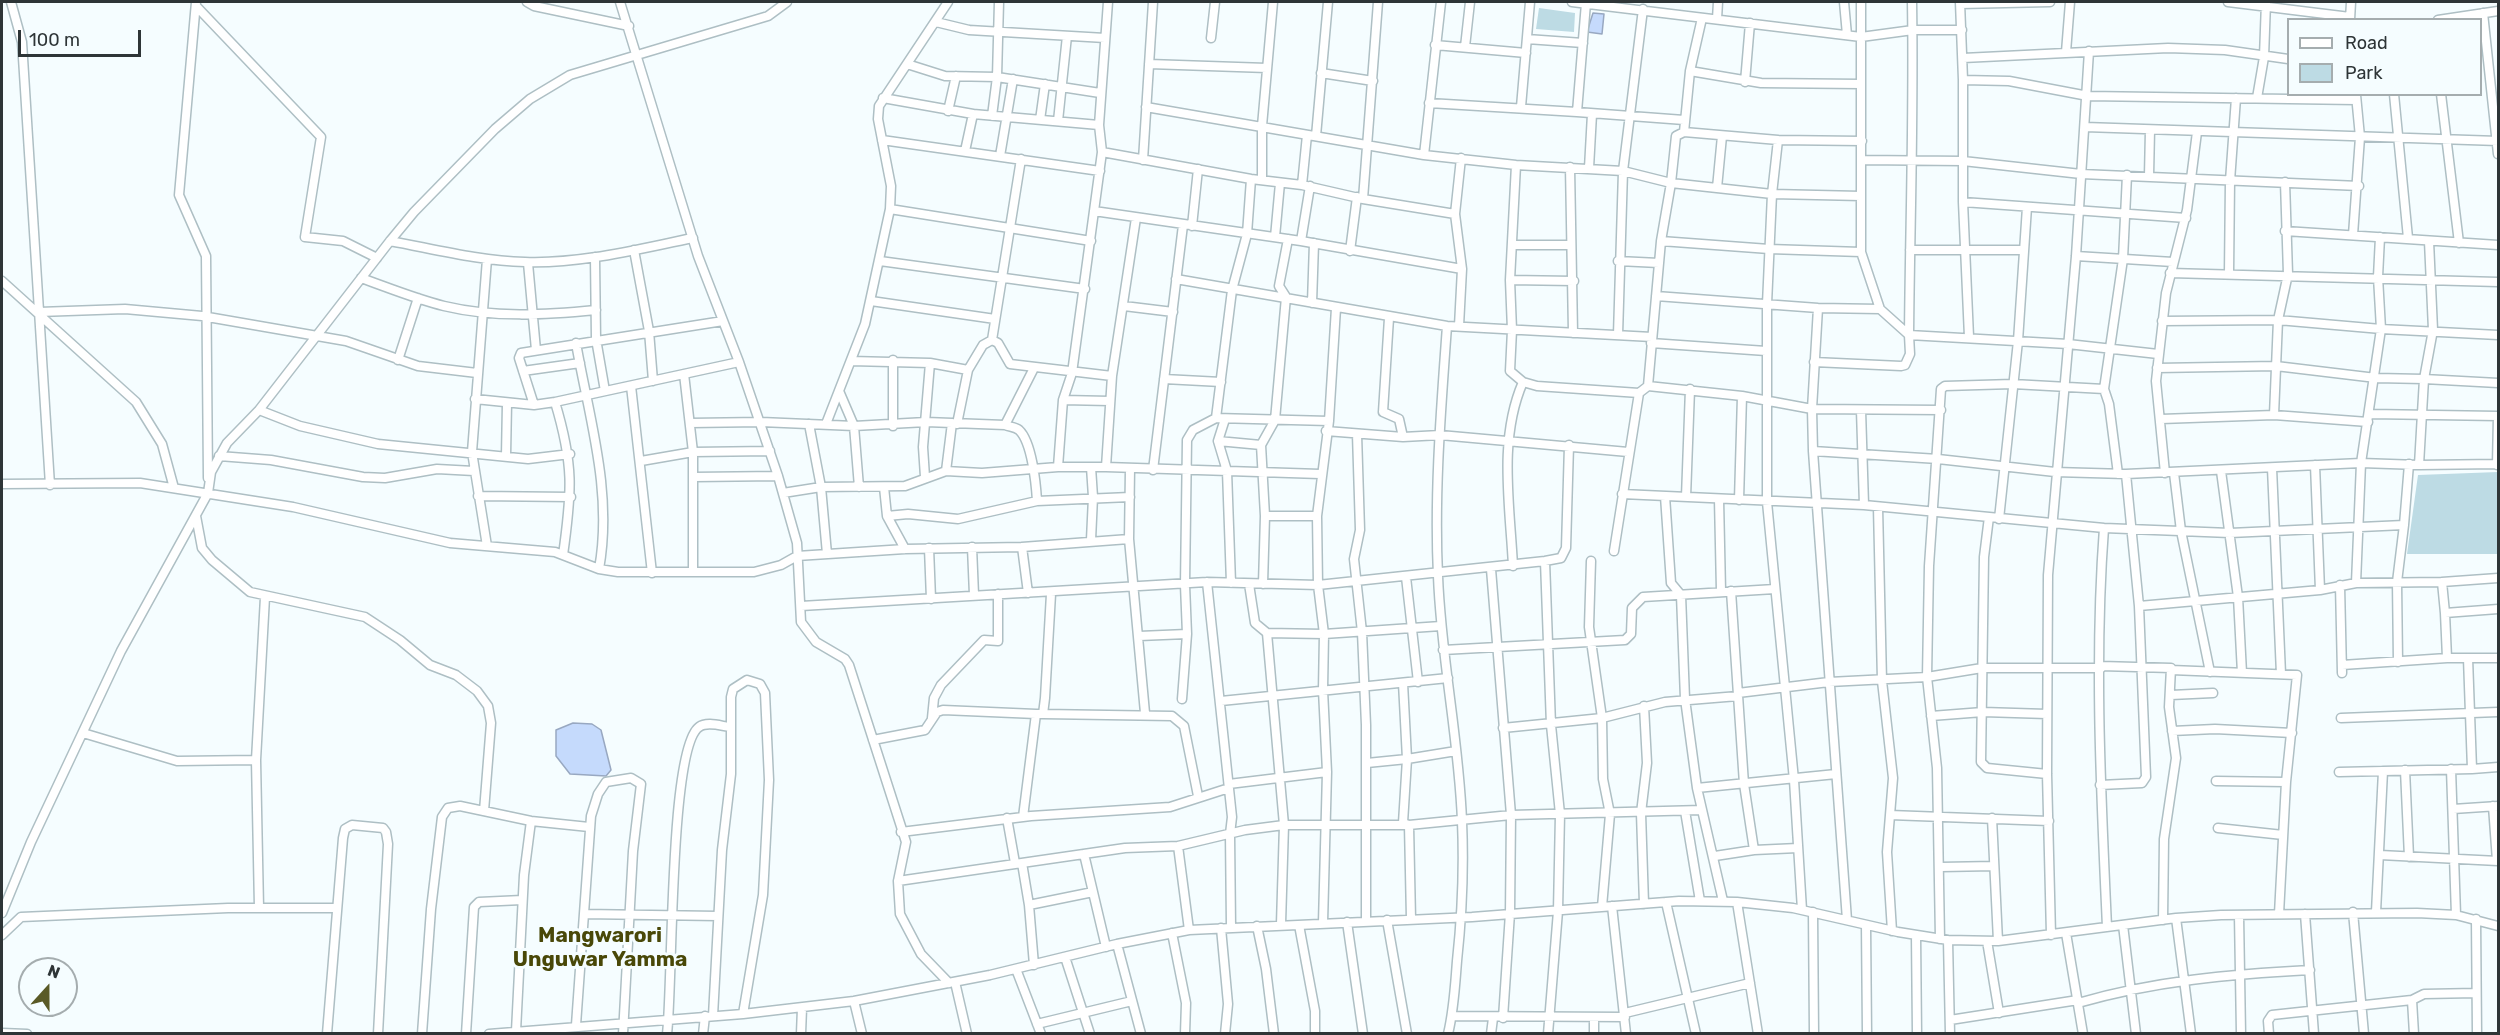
<!DOCTYPE html>
<style>
body{margin:0}
#map{position:relative;width:2500px;height:1035px;overflow:hidden;background:#f5fdff;font-family:Rubik,sans-serif}
canvas{display:block}
.frame{position:absolute;inset:0;border:3px solid #2e3537;pointer-events:none}
.legend{position:absolute;left:2287px;top:18px;width:195px;height:78px;box-sizing:border-box;background:#f5fdff;border:2px solid #a5adaf;margin:0;padding:8px 10px;list-style:none;font-size:18px;color:#2e3537}
.legend li{display:flex;align-items:center;gap:12px;height:30px}
.legend b{width:30px;border:2px solid #a5adaf}
.north{position:absolute;left:18px;top:957px;width:60px;height:60px;box-sizing:border-box;background:#f5fdff;border:2px solid #a5adaf;border-radius:50%;rotate:21deg;font-size:16px;font-weight:700;line-height:24px;text-align:center;color:#2e3537}
.north::after{content:'';display:block;margin:auto;width:21px;height:27px;background:#5a5a26;clip-path:polygon(50% 0,100% 100%,50% 72%,0 100%)}
.scale{position:absolute;left:18px;top:30px;width:123px;height:27px;box-sizing:border-box;border:3px solid #2e3537;border-top:0;padding-left:8px;font-size:18px;line-height:21px;white-space:nowrap;color:#2e3537;-webkit-text-stroke:4px #f5fdff;paint-order:stroke}
</style>
<div id="map">
<canvas width="2500" height="1035"></canvas>
<div class="frame"></div>
<ul class="legend">
<li><b style="height:8px;background:#fff"></b>Road</li>
<li><b style="height:16px;background:#bddbe4"></b>Park</li>
</ul>
<div class="north">N</div>
<div class="scale">100 m</div>
</div>
<script>
const context = document.querySelector('canvas').getContext('2d');
context.lineJoin = 'round';
function fillPath(path, color) { context.fillStyle = color; context.fill(path, 'evenodd'); }
function trace(path, color, width, dash) { context.strokeStyle = color; context.lineWidth = width; context.lineCap = dash ? 'butt' : 'round'; context.setLineDash(dash || []); context.stroke(path); }
function label(font, color, halo, rows, align = 'center') {
  context.font = font + ' Rubik,sans-serif'; context.lineWidth = 6; context.setLineDash([]); context.textBaseline = 'middle'; context.strokeStyle = halo; context.fillStyle = color; for (const [text, x, y, turn = 0] of rows) {
    context.save(); context.translate(x, y); context.rotate((+turn || 0) * Math.PI / 180); context.textAlign = isNaN(turn) ? turn : align; if (halo) context.strokeText(text, 0, 0); context.fillText(text, 0, 0); context.restore();
  }
}
const green = new Path2D(`
 M1539,8L1575,13L1574,32L1536,29Z
 M2498,472V554H2407L2418,475Z`);
const water = new Path2D(`
 M1593,13L1604,14L1602,34L1587,32Z
 M573,723L592,724L601,730L611,770L606,776L570,774L556,756V730Z`);
const minor = new Path2D(`
 M11,2L22,42L50,485
 M196,2L179,195L206,256L208,478
 M527,2L534,6L629,26
 M620,2L698,256L739,362L778,476L797,543L801,622L816,642L845,659L849,665L906,842L898,881L900,914L921,954L949,983
 M1572,2L1861,37L1913,30H1962
 M1844,2L1847,35
 M1912,2C1914,113 1910,224 1909,335L2068,344L2158,354
 M1960,2L1963,80V202L1969,337
 M2228,2L2350,17
 M1586,3L1577,112L1684,120
 M1960,4L2050,2
 M196,6L321,137L305,237L343,241L377,258
 M2483,13L2498,154
 M1717,19L1718,2
 M2350,20L2351,2
 M2438,20L2498,11
 M936,22L969,30L1105,38
 M1211,38L1215,2
 M1527,39L1583,43
 M1435,45L1526,53
 M1465,47L1470,2
 M2066,52L2070,2
 M1963,58L2168,48L2225,50L2288,59
 M907,64L945,76L997,77L1100,93
 M1149,64L1267,68
 M1690,71L1761,83L1861,84
 M1321,73L1373,81
 M1963,80L2009,81L2088,96L2356,100
 M1745,82L1750,23
 M2394,94L2408,238
 M2441,94L2459,243
 M883,98L973,114L1099,125
 M2257,98L2264,57L2266,2
 M1429,103L1577,112
 M1146,107L1424,155L1516,165L1623,171L1671,183L1772,194L1861,196
 M1521,107L1530,2
 M948,111L956,76
 M992,116L997,77L999,2
 M1040,120L1045,84
 M1058,121L1067,36
 M2085,127L2498,141
 M1684,132L1690,71L1702,18
 M1316,136L1328,2
 M882,140L1100,171
 M1778,140L1772,194L1767,304V502L1794,780L1802,910
 M965,151L973,114
 M1102,152L1251,179L1302,185L1363,199L1455,214
 M1424,155L1441,2
 M1000,156L1013,79
 M1143,160L1153,2
 M1862,160L1963,161L2081,174L2359,186
 M1516,165L1510,280L1512,330L1510,371L1523,382L1537,386L1639,393
 M1570,167L1573,333
 M1589,168L1592,114
 M2149,176L2150,130
 M1262,180V126L1273,2
 M1302,185L1307,135
 M1717,188L1722,136
 M1363,199L1378,2
 M1963,202L2186,218
 M890,209L1091,241
 M1094,211L1301,241L1462,269
 M1192,226L1198,169
 M2285,231L2498,245
 M2353,235L2360,137L2356,95
 M1275,237L1280,183
 M390,241C434,249 480,261 525,262C581,264 638,249 693,238
 M1301,241L1310,186
 M1661,241L1769,249L1861,252
 M1512,245H1570
 M634,250L649,331L653,381
 M1910,250H2024
 M1350,251L1357,197
 M2076,256L2173,262
 M595,257L596,339L605,391
 M487,259L472,452L487,546
 M880,261L1085,289
 M1618,261L1659,263
 M528,263L536,350
 M2170,273L2498,282
 M2229,273L2230,181L2236,98
 M361,278C389,288 416,299 444,306C494,318 545,315 596,310
 M1176,279L1447,326L1652,337
 M1510,280L1574,281
 M2,281L136,402L162,444L174,488
 M1656,296L1818,308L1880,309
 M871,301L995,319
 M1312,303L1314,243
 M1124,306L1173,312
 M39,312L125,309L202,316L346,341L418,366L477,373
 M1389,318L1383,412L1399,419L1403,437
 M2162,321L2278,320L2381,329L2498,335
 M1447,326C1441,409 1434,493 1438,576C1441,658 1459,739 1462,821C1464,867 1462,915 1457,961C1455,986 1454,1009 1448,1034
 M1459,326L1462,269L1455,214L1461,158
 M1618,335L1623,171L1643,9
 M992,340L1021,159
 M992,340L998,343L1010,364L1112,376
 M576,343C589,418 613,492 599,569
 M1651,343L1766,351
 M398,360L418,298
 M893,360V426
 M851,361L930,363L968,370L983,345L992,340
 M1814,362L1901,366L1905,365L1910,354L1909,335L1880,309L1861,252V2
 M2157,368L2276,366L2376,378L2424,379L2433,330L2429,241
 M523,371L580,363
 M684,374L693,452V572
 M1164,379L1221,382
 M631,386L652,573
 M1648,386L1661,241L1671,183L1676,136L1684,132L1778,140L1862,141
 M839,391L854,426L859,487
 M475,399L534,405L555,402L739,362
 M1063,400L1110,401
 M555,402C574,465 572,491 563,555
 M534,405L519,358L521,353L723,321
 M259,410L300,426L378,444L528,459L570,454
 M1861,410L1864,505
 M2370,414L2498,416
 M2274,415L2278,320L2288,274L2285,182
 M1216,418L1232,290L1247,234L1251,179
 M1225,419L1218,441L1227,471L1231,583
 M2161,419L2274,415L2368,422
 M690,423L761,422L854,426L926,422L1005,425C1010,427 1015,427 1019,430C1032,442 1036,484 1037,501
 M809,424L821,487L827,554
 M826,424L865,324L890,209L891,186L878,119L879,106L948,2
 M957,424L968,370
 M1005,425L1034,368
 M1326,431L1403,437L1440,435L1628,452
 M1357,434L1360,530L1354,559L1362,632L1366,725V920
 M1218,441L1261,445
 M1813,451L1938,459L2055,472L2126,474L2361,463L2419,465L2424,379L2498,383
 M219,456L271,460L363,477L385,478L437,469L474,471
 M506,456L507,403
 M641,461L693,452L770,451
 M2315,465L2320,590
 M2419,465L2498,464
 M2497,465L2498,416
 M1058,467L1063,400L1072,373L1102,152L1099,125L1108,2
 M1106,467L1112,376L1136,218
 M2272,468L2281,674
 M1130,469L1129,539L1145,713
 M1153,470L1183,225
 M946,471L952,423
 M2221,471L2238,597L2242,673
 M2165,473L2156,381L2166,293L2187,210L2197,132
 M2174,473L2181,531L2210,672
 M2118,474L2109,404L2104,389L2123,259L2127,175
 M694,477L778,476
 M925,477L923,447L930,363
 M2,484L140,483L293,507L450,543L555,552L599,569L618,572H754L781,565L797,556L905,549L1022,547L1129,539
 M884,487L887,516L905,549
 M783,493L821,487L905,486L946,471L982,473L1058,467H1106L1320,474
 M1622,494L1864,505L2104,528L2230,533L2404,525L2409,464
 M478,496L571,497
 M1665,496L1671,583L1681,595L1685,699L1697,788L1723,901
 M1686,497L1690,389
 M1719,499L1721,591
 M1739,500L1742,396
 M1878,507L1882,681L1893,778L1887,852L1892,931
 M196,516L202,548L212,560L250,592L365,617L400,640L430,665L456,675L477,691L488,706L491,723L484,811
 M887,516L908,514L958,519L1037,501L1130,497
 M1265,516H1317
 M1989,517L1984,557L1981,762L1987,768L2047,774
 M1999,519L2018,341L2027,207
 M2104,528C2094,661 2101,793 2107,927
 M1091,540L1093,497L1091,467
 M972,547L974,595
 M1022,547L1028,593
 M929,548L931,599
 M1614,551L1639,393L1648,386L1742,396L1812,409L1818,308
 M1545,561L1551,725L1560,814L1558,911L1548,1034
 M1591,561L1589,627L1602,718L1603,779L1610,814L1602,907
 M1513,566C1510,505 1498,439 1523,382
 M1491,569L1511,815L1510,913L1503,1018
 M1406,577L1418,682
 M2498,578L2442,582L2445,613L2498,609
 M1207,582L1232,817L1230,834L1231,927
 M2356,583L2361,463L2381,329L2378,277L2380,237
 M1249,584L1255,623L1267,633L1324,634L1441,626
 M1263,584L1265,516L1261,445L1275,420L1286,297L1279,286L1288,239
 M2340,585L2342,673
 M1731,591L1744,784L1754,850
 M801,606L1207,582L1318,585L1545,561L1561,558L1566,548L1569,445
 M2139,606L2320,590L2356,583L2442,582
 M2445,613L2447,658H2498
 M1267,633L1284,825L1281,924
 M1139,636L1187,634
 M1443,650L1625,640L1631,634L1632,608L1643,597L1775,589
 M2468,658L2472,769L2498,767
 M2398,662L2397,582L2404,525
 M2342,665L2447,658
 M2101,666L2171,668L2169,707L2176,758L2164,839L2163,920
 M2171,670L2297,675L2286,782L2279,914
 M1403,683L1407,759L1456,751
 M1738,693L1829,682L1927,677L1982,668H2101
 M2171,695L2213,693
 M1182,699L1187,634L1185,585L1187,440L1193,430L1216,418L1329,421
 M1221,701L1448,678
 M1644,706L1647,763L1641,813L1644,904
 M1043,714L1172,716L1184,726L1198,796
 M1931,716L1983,712L2047,714
 M932,718L934,698L941,685L984,640L998,641V594
 M2341,718L2498,712
 M1503,728L1602,718L1665,702L1738,696
 M2172,731L2215,729L2292,733
 M83,733L177,761L256,760
 M873,740L925,730L937,712L943,710L1036,714
 M1367,763L1407,759L1403,823L1409,825L1411,919
 M2451,769L2456,915
 M2405,770L2409,857
 M2339,772L2472,769
 M2216,781L2286,782
 M1229,784L1327,772
 M2100,785L2142,783L2146,777L2139,606L2126,474
 M1697,788L1836,774
 M2493,806L2497,861
 M2453,809L2498,806
 M1685,811L1700,901
 M1890,815L2049,821
 M1023,817L1036,714H1043L1045,698L1051,594
 M1007,818L1015,863
 M1992,818L1998,941
 M2218,828L2283,835
 M901,832L1031,816L1170,807L1229,788
 M1178,846L1189,930
 M1084,854L1106,947
 M2380,855L2498,861
 M1715,856L1754,850L1798,848
 M1022,863L1029,905L1034,965
 M1941,867L1994,866
 M898,881L1125,848L1178,846L1245,830L1284,825H1409L1511,815L1702,810
 M1666,902L1696,1034
 M1737,902L1758,1034
 M1029,905L1093,892
 M1612,906L1626,1034
 M259,908L256,760L265,597
 M1813,912L1814,1034
 M2353,912L2364,1034
 M2376,912L2383,771
 M2,913L31,842L121,651L208,493L211,472L227,443L259,410L390,241L414,212L495,129L530,99L570,75L768,16L787,2
 M584,914L718,916
 M2305,914L2314,1034
 M2239,915L2241,1034
 M2176,918L2191,1034
 M2476,919L2477,1034
 M1387,920L1407,1034
 M1847,920L1813,451L1812,409L1941,410
 M1347,922L1363,1034
 M1323,923L1327,772L1323,690L1324,634L1318,585L1317,516L1329,421L1336,308
 M1299,925L1315,1011V1034
 M1866,925L1867,1034
 M2123,925L2136,1034
 M1257,926L1266,969L1274,1034
 M1221,928L1228,1004L1225,1034
 M1172,933L1186,1003L1185,1034
 M2066,933L2083,1034
 M2,935L21,917L228,908H337
 M1916,935L1917,1034
 M2051,935L2047,774L2048,575L2076,256L2089,51
 M1940,939L1937,768L1927,677L1929,566L1941,389L1945,386L2013,384L2104,389
 M1948,940L1950,1034
 M1987,941L1999,1013
 M1117,944L1141,1034
 M1065,957L1090,1034
 M1016,969L1041,1034
 M955,982L967,1034
 M2412,1000L2424,994L2476,993
 M854,1001L862,1034
 M2078,1003C2154,981 2231,974 2310,970
 M1625,1013L1750,983
 M713,1016L722,850L731,774V697L733,689L747,680L760,684L765,693L769,780L763,895L743,1014
 M1452,1016L1625,1017
 M1950,1020L2078,1000
 M1037,1024L1132,1001
 M576,1025L591,816L598,794L606,782L631,778L641,784L633,851L623,1034
 M516,1031L524,875L531,821
 M2,1033L27,1034
 M327,1034L343,838L345,829L352,825L383,828L386,832L388,844L378,1034
 M422,1034L431,909L442,817L448,808L460,806L531,821L589,827
 M466,1034L474,907L479,902L522,900
 M489,1034L743,1014L854,1001L990,975L1117,944L1189,930L1472,917L1679,901L1737,902L1793,908L1898,932L1948,940L1998,941L2176,918L2221,915L2417,913L2456,915L2498,926
 M667,1034C673,986 669,748 699,727C707,721 721,726 730,727
 M703,1034L705,1016
 M801,1034L802,1008
 M1491,1034L1493,1018
 M1594,1034V1017
 M2269,1034L2268,1021L2272,1015L2412,1000L2414,1034`);
const quarterNames = [
 ["Mangwarori",600,936],
 ["Unguwar Yamma",600,960]
];
fillPath(green, '#bddbe4');
fillPath(water, '#c5dafc');
trace(water, '#98a8c1', 1.5);
trace(minor, '#aebfc4', 11);
trace(minor, '#fff', 8);
label('bold 21px', '#494808', '#f5fdff', quarterNames);
</script>
